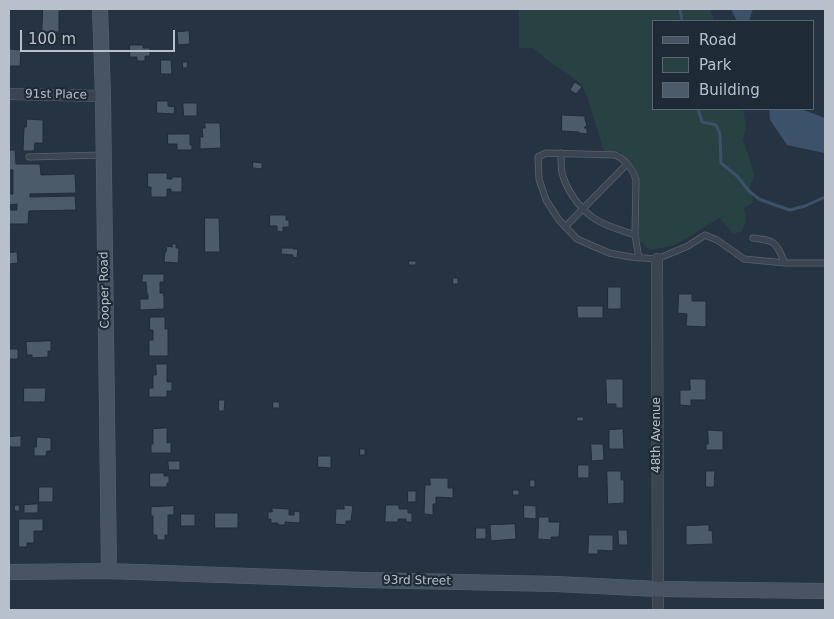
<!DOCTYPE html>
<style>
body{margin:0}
#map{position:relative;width:834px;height:619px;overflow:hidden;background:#263342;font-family:"DejaVu Sans",sans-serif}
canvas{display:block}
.frame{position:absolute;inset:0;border:10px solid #b7c0cb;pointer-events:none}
.legend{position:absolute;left:652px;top:20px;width:162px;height:90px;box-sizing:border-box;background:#1f2a37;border:1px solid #5c6672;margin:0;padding:6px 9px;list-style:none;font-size:15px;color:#b7c0cb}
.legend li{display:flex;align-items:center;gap:10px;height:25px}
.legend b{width:25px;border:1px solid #5c6672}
.scale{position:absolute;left:20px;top:30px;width:155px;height:22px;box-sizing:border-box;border:2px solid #b7c0cb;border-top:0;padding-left:6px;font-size:15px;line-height:18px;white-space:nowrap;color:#b7c0cb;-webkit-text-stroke:4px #1f2a37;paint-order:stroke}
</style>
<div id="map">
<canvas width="834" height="619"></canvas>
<div class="frame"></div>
<ul class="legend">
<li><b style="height:6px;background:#485464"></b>Road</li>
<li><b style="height:14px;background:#284143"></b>Park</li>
<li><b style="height:14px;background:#4c5b6a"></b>Building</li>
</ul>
<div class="scale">100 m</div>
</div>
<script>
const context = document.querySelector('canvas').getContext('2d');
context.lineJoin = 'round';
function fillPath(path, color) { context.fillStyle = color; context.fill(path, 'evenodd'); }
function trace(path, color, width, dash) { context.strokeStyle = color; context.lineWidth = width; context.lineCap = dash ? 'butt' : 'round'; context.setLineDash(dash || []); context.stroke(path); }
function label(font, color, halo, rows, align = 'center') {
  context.font = font + ' "DejaVu Sans",sans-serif'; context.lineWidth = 4.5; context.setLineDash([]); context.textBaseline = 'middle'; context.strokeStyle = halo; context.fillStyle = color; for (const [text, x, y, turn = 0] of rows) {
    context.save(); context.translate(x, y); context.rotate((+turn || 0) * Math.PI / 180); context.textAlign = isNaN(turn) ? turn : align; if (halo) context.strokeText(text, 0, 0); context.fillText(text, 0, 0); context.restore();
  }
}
const green = new Path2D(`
 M519,9H710L714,21H653V109H743L746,126L743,140L749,156L754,176L750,186L753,203L744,208L746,221L742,231L734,234L719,218L692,235L672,246L650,250L639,240V201L635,167L620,152H604L587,96L581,84L568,74L551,63L533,48H519Z`);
const water = new Path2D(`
 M731,9H753L749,21H737Z
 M769,109H801L825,118V152L824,153L787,145L770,120Z`);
const stream = new Path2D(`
 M680,9L682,21
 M698,109L702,122L716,125L720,134L721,163L737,176L749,191L759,199L775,205L790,210L805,206L825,197`);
const building = new Path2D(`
 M43,9H61V11H59V32H42Z
 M189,31L190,44L178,45L177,32Z
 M130,45H143V48H150V56H145V61H137V57H130Z
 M9,49L21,50L20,66H9Z
 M161,60H171L172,74H161Z
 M183,62H188L187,68H183Z
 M575,82L582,87L576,94L570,90Z
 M157,101H168V106L175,107L174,114L157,113Z
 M183,103H197V116H184Z
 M562,115L585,116V120L587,125L584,128H587V134L579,133V132L562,131Z
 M27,119L43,120V143H35L34,151H23L24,127H26Z
 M205,123H220L221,148L200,149V137H203L202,128H205Z
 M168,134H190V145H192V150H177V144H168Z
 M9,150H15L16,164H40L41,175L75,174L76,193L30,194V197L75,196L76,210L29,211L28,224H9V210H17V204L9,205V194H13V170H9Z
 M253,162L262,163V169L253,168Z
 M148,173H167V179H172V177H182V192H171V189H167V197H151V187H148Z
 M270,215H286V220H289V227H283V232L277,231V226H270Z
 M205,218H219L220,252H205Z
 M172,244H176V248H179L178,263L164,262L165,252H166L167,246L172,247Z
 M282,248H293V249H298L297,258L293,257V255L281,254Z
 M17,252L18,263L9,264V253Z
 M409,261H416V265H409Z
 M143,274H164V282H160V293H163L164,297V309L140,310V299H148V294H147L146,282H142Z
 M453,278H458V284H453Z
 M608,287H621V309H608Z
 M679,294H692V301H706V327L686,326L687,314L678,313Z
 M577,306H603V318H578Z
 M150,317H165V329H168V356H149V340H153V330H150Z
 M51,341V351H48V357L32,358V355H27L26,342Z
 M9,349H18V359H9Z
 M156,364H167V382H172V391H167V397H149V388H153V375H156Z
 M606,379H623V408H616V404H607Z
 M690,379H706V400H691V406L680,405V390H690Z
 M24,388H46L45,402H24Z
 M219,400H225L224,411H219Z
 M273,402H279L280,408H273Z
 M577,417H584L583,421H577Z
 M167,428V443L171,442V453H151V444H153V429Z
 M623,429L624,449H609V430Z
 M708,430L723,431V450H706V444H708Z
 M21,436V447H10V445H9V437Z
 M37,437L51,438V451H47L46,456H34V447H36Z
 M591,444H603L604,460L592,461Z
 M360,449H365V455H360Z
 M318,456H331V468L318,467Z
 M168,461H180V470H169Z
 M578,465H589V478H578Z
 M607,471H621V480H624V503L608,504Z
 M706,471H715L714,487H706Z
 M150,473H164V476H169V483H167V487H150Z
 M430,478H448V488H453V498L436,497V504H433V515L424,514L425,485H430Z
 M530,480H535V487H530Z
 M39,487H53V502H39Z
 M513,490H519V495H513Z
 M408,491H416V502H408Z
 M38,504V513H24V505Z
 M19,505L20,511H15L14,506Z
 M344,505L353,506L351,521H346V525L335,524L336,509H344Z
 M386,505H399V509H408V513H412V522H406V519H398V522H385Z
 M524,505L536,506V519L524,518Z
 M174,506V515H168V535H165V540H157V535H153V516H151V507Z
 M272,508L289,509V515H294V511L300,512V523L285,522V525H278V523H271V519H268V512H272Z
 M215,513H238V528H215Z
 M181,514H195V526H181Z
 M539,517H549V522H560L559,537H551V540L538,539Z
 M19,519H43V531H34V543H27V547H19Z
 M515,524L516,539L491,541L490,525Z
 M709,525V531L712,530L713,544L686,545V526Z
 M476,528H486V539H476Z
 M618,530H627L628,545H619Z
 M589,535H613V551L598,550V554H588Z`);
const lane = new Path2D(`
 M561,153C561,159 561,167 562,173C567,190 578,206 592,217C604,226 621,230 635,235
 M29,157L103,155
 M565,227L627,164
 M753,238C776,241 775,241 785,263
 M639,258L635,235L636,180C633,169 625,159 615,155L546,153L538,157L539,179L546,200L559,220L577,239L609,253L631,257L657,259L688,246L705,235L717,240L744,259L785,263H825`);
const street = new Path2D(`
 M9,94L103,96
 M657,259L658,610`);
const secondary = new Path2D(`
 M100,9L103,96L109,571
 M9,572L109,571L362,580L556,584L657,589L825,591`);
const streetNames = [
 ["91st Place",56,95,1],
 ["Cooper Road",105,290,-91],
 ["48th Avenue",657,435,-90],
 ["93rd Street",417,581,1]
];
fillPath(green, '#284143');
fillPath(water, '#3b526a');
trace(stream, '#3b526a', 3);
fillPath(building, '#4c5b6a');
trace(building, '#212c39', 1);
trace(lane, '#58636f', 7);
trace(street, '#58636f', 12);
trace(secondary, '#58636f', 16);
trace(lane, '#3a4551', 5.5);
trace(street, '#3a4551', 11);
trace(secondary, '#485464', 15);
label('12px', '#b7c0cb', '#1f2a37', streetNames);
</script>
